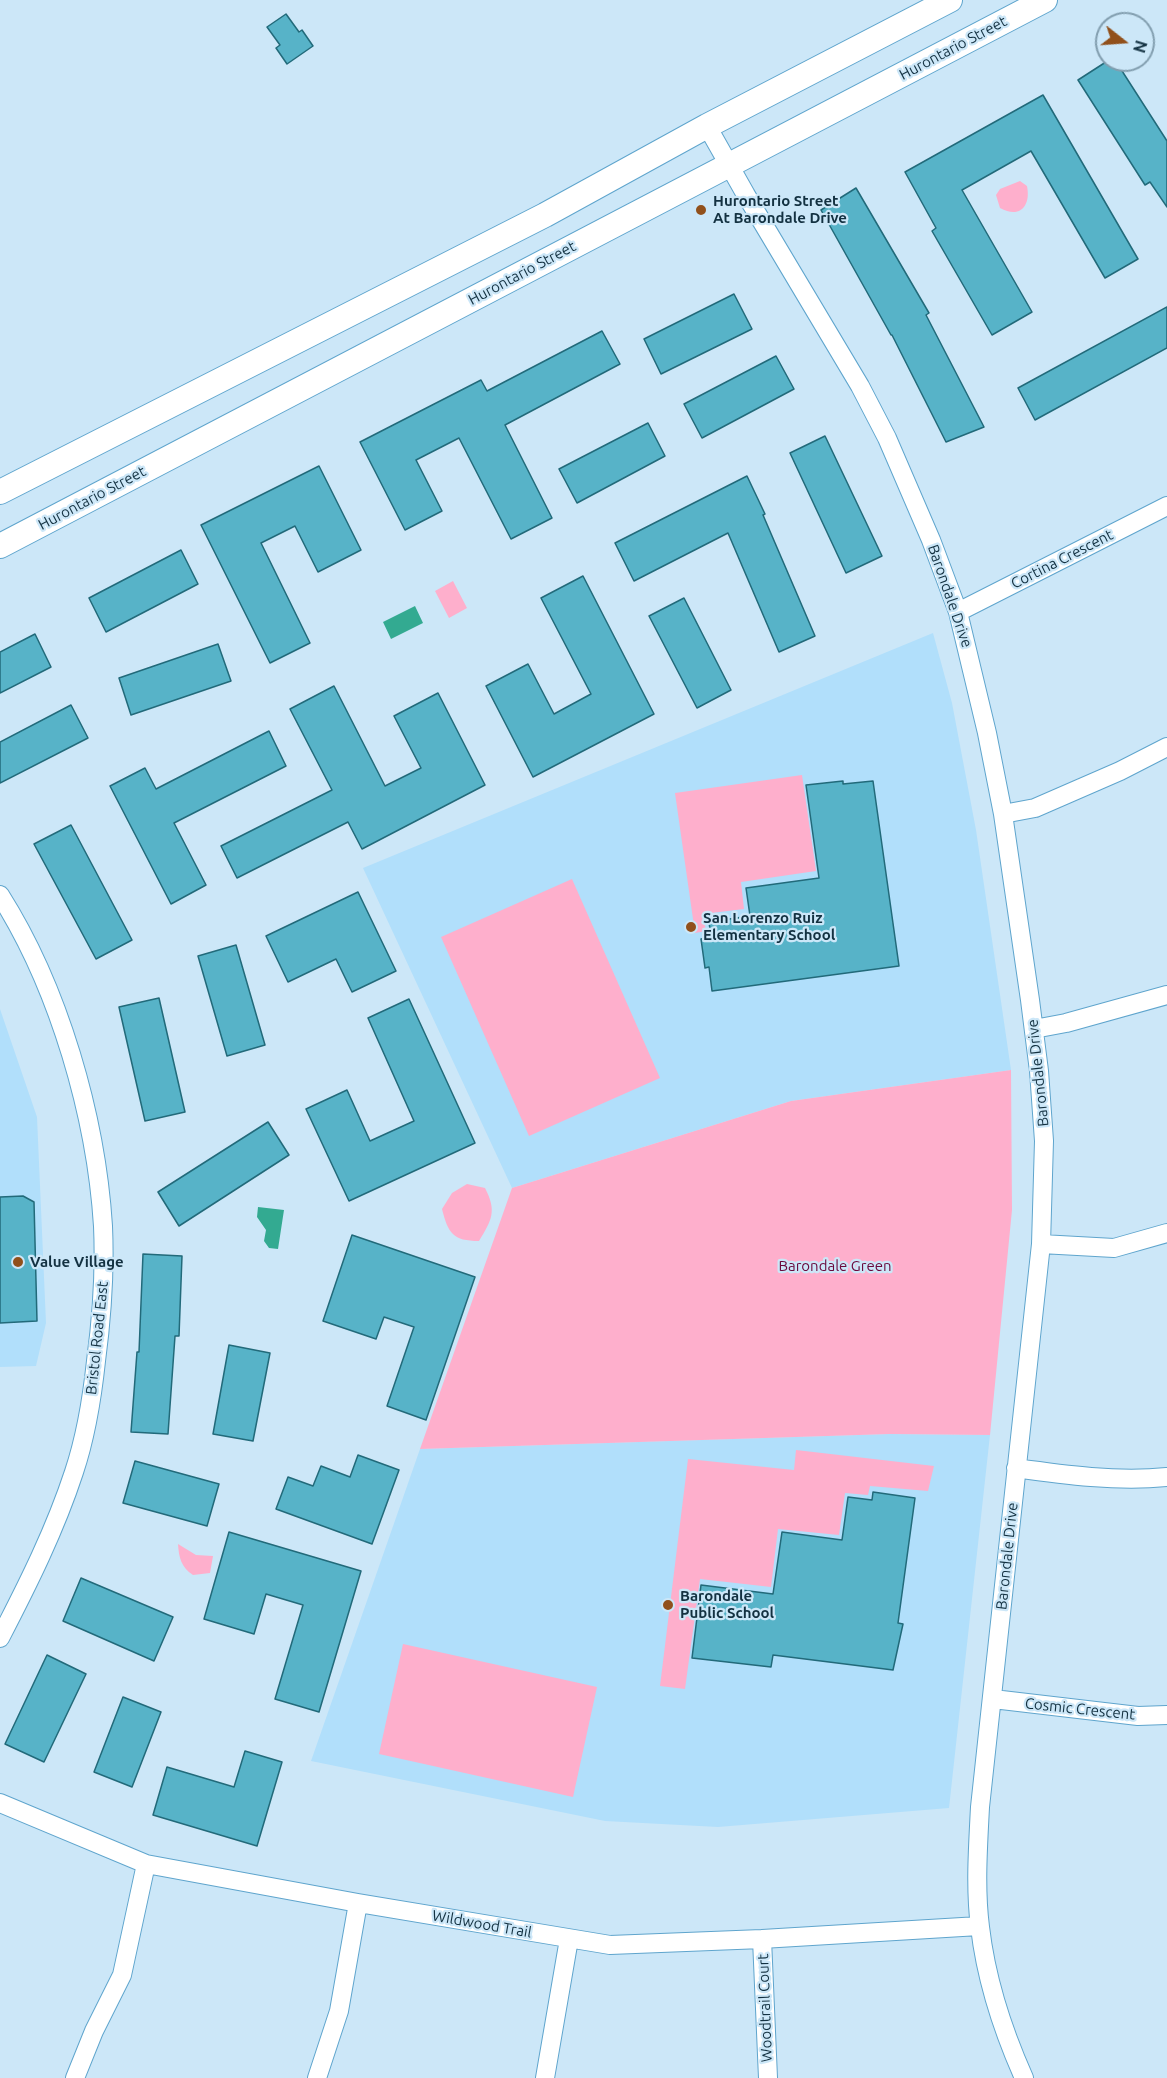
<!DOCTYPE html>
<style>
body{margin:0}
#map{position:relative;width:1167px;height:2078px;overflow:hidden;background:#cce7f8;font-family:Ubuntu,sans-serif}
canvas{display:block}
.north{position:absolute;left:1095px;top:12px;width:60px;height:60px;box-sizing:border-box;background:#cce7f8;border:2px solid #829eaf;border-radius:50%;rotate:107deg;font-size:16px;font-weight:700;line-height:24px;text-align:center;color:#133141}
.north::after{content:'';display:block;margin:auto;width:21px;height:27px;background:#91501b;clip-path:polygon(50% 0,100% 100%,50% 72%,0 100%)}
</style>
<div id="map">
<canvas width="1167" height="2078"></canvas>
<div class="north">N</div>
</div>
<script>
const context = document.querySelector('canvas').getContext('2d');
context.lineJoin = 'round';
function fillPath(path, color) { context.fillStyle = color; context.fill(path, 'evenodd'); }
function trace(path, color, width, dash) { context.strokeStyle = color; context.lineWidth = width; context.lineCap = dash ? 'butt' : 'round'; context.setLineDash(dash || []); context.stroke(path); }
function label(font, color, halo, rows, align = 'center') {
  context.font = font + ' Ubuntu,sans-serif'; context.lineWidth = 4.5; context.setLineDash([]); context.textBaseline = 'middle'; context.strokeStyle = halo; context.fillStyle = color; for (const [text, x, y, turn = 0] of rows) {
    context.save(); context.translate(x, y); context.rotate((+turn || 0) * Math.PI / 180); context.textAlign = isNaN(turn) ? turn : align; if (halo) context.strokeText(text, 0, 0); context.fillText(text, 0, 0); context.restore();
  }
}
const built = new Path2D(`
 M933,633L952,703L976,830L1011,1070L791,1101L512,1188L363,868Z
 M0,1009L37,1117L46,1323L36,1366L0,1367Z
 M890,1434L990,1435L949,1808L718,1827L605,1821L311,1761L420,1449Z`);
const green = new Path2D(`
 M1020,181L1027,186C1031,206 1020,219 1000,208L996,195L1000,189Z
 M453,581L467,608L449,618L435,591Z
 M802,775L816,871L741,882L744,909L703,914L706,931L695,933L675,793Z
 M572,879L660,1078L529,1136L441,937Z
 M1011,1070L1012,1210L990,1435L890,1434L420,1449L512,1188L791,1101Z
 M467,1184L485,1188C497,1211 492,1220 479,1241C453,1241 448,1233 442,1209L452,1193Z
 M796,1450L934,1466L928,1491L870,1486L868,1495L845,1493L839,1535L778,1529L771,1587L700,1579L685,1689L660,1686L688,1459L794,1470Z
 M178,1544L196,1555L213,1556L210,1573L193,1575C181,1567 179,1558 178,1544Z
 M403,1644L597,1687L573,1797L379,1754Z`);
const water = new Path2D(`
 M415,606L423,623L391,639L383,622Z
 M258,1207L284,1210L278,1249L269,1248L264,1241L266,1230L257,1217Z`);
const building = new Path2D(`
 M286,14L299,32L302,30L313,46L287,64L276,48L280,45L267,27Z
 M1109,60H1115L1167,141V207L1150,182L1145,185L1078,80Z
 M1043,95L1138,259L1105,278L1031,151L962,190L1032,312L992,335L932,231L936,228L905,172Z
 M856,188L929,313L926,315L984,427L946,442L892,335H891L821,210Z
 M734,294L752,329L661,374L644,339Z
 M1167,307V348L1035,420L1018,388Z
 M602,331L620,364L505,425L552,518L511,539L459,438L416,460L442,511L405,530L360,442L481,380L487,391Z
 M776,356L794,389L702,438L684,404Z
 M648,423L665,456L577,503L559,469Z
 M825,436L882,556L846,573L790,453Z
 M319,466L361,550L318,572L295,526L261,543L310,643L270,663L201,525Z
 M747,476L765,514L763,515L815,636L779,652L728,533L634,581L615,543Z
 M181,550L198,584L106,632L89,598Z
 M583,576L654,714L533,777L486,686L528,664L554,714L591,694L541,598Z
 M684,598L731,690L697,708L649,616Z
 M35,634L51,667L0,693V652Z
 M218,644L231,681L131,715L119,678Z
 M334,686L385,786L421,768L394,716L438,693L485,785L362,849L348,822L237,878L221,846L332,790L290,709Z
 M71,705L88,738L0,783V742Z
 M269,731L286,766L174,823L206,885L171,904L110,786L145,768L156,789Z
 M843,781V784L873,781L899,966L712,991L709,967L705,968L701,939L711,937L709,922L750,916L746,888L819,878L806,785Z
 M71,825L132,940L96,959L34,844Z
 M358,892L396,971L352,992L336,959L288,982L266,936Z
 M236,945L265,1045L227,1056L198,956Z
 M159,998L185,1112L145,1121L119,1007Z
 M409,999L475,1143L349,1201L306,1109L347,1090L370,1141L414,1121L368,1018Z
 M268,1122L289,1155L179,1226L158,1192Z
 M23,1196L34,1202L37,1321L0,1323V1197Z
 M352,1235L475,1277L426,1420L387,1406L414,1327L384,1317L376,1339L323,1321Z
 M143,1254L182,1256L179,1336H175L168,1434L131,1432L137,1352H139Z
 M229,1345L270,1353L253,1441L213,1434Z
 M358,1455L399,1470L372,1544L276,1509L288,1477L313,1486L321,1466L350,1477Z
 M135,1461L219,1484L207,1526L123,1503Z
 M873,1492L915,1498L898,1623L903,1624L893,1670L773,1655L771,1667L692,1658L701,1585L773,1594L782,1532L842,1540L848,1497L872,1500Z
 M229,1532L361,1571L319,1712L275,1699L303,1605L266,1594L254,1634L204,1619Z
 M81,1578L173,1617L154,1661L63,1621Z
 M47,1655L86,1674L44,1762L5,1744Z
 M123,1697L161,1712L132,1787L94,1772Z
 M245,1751L282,1762L257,1846L153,1815L167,1767L234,1787Z`);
const minor = new Path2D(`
 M707,126L746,195L860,386L887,438L931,540L958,612L987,733L1003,814L1030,1000L1039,1071L1044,1141L1041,1244L980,1807C978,1847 975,1888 980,1927C986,1979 1003,2031 1024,2078
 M958,612L1167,506
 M1003,814L1035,808L1120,771L1167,747
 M0,895C59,988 96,1116 103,1226C105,1271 102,1316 96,1361C92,1399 86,1436 74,1472C55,1530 28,1584 0,1638
 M1034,1029L1066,1023L1167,995
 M1041,1244L1114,1248L1167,1233
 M1016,1468C1065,1475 1117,1482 1167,1477
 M993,1699L1138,1716L1167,1715
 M0,1803L146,1864L358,1903L610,1945L762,1939L979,1926
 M762,1939L768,2078
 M75,2078L94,2031L122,1975L146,1864
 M317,2078L339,2011L358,1903
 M545,2078L569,1939`);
const major = new Path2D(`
 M0,492L545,215L707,126L950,0
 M0,546L1045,0`);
const markers = [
 [701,210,6,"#91501b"],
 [691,927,6,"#91501b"],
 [18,1262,6,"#91501b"],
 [668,1605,6,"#91501b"]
];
const streetNames = [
 ["Hurontario Street",953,48,-28],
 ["Hurontario Street",522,273,-28],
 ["Hurontario Street",92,498,-28],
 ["Cortina Crescent",1062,559,-27],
 ["Barondale Drive",950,596,71],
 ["Barondale Drive",1038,1073,-96],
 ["Bristol Road East",97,1338,-84],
 ["Barondale Drive",1007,1556,-84],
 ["Cosmic Crescent",1080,1709,6],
 ["Wildwood Trail",482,1924,10],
 ["Woodtrail Court",765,2008,-92]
];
const poiNames = [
 ["Hurontario Street",713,201],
 ["At Barondale Drive",713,218],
 ["San Lorenzo Ruiz",703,918],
 ["Elementary School",703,935],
 ["Value Village",30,1262],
 ["Barondale",680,1596],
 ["Public School",680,1613]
];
const parkNames = [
 ["Barondale Green",835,1266]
];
fillPath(built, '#b1dffb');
fillPath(green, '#feafcc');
fillPath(water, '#33aa91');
fillPath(building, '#57b3c8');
trace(building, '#226a7a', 1.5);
trace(minor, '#5fa5cd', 20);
trace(major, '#5fa5cd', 26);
trace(minor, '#fff', 18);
trace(major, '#fff', 24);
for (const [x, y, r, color] of markers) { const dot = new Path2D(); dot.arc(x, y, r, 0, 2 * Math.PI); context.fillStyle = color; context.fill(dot); trace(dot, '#cce7f8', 2); }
label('15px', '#133141', '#cce7f8', streetNames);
label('bold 15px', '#133141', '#cce7f8', poiNames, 'left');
label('15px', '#6a083c', '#cce7f8', parkNames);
</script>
